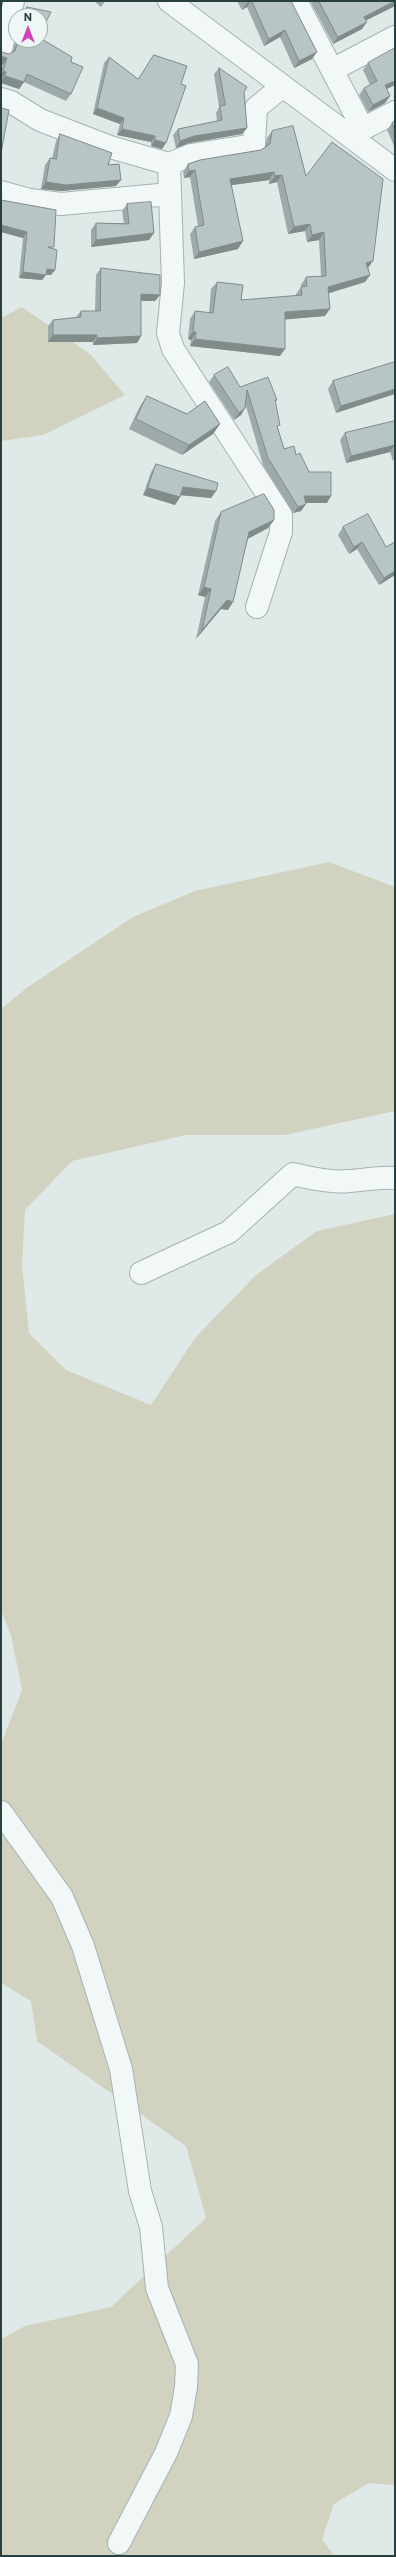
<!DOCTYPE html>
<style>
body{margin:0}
#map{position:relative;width:396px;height:2557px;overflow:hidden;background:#dfe9e8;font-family:Commissioner,sans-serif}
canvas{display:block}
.frame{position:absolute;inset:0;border:2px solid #284040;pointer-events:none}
.north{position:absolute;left:8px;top:8px;width:40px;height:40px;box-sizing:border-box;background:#eff6f6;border:1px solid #9fadad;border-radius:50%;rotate:0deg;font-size:11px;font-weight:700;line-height:16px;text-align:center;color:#284040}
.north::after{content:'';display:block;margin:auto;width:14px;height:18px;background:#d042b5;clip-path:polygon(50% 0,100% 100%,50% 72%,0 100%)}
</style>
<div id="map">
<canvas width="396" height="2557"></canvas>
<div class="frame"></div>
<div class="north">N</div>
</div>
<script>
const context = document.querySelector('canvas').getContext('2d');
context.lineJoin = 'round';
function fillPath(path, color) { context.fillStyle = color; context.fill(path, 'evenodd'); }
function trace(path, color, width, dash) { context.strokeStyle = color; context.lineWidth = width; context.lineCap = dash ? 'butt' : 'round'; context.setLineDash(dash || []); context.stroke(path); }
const green = new Path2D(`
 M22,307L90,354L125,395L43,435L1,441V318Z
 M329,862L395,887V1111L285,1135H186L72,1161L25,1210L22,1266L29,1333L66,1370L151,1405L195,1338L256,1275L317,1231L395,1214V2485L369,2483L334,2504L322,2539L334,2556H1V2339L25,2326L111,2307L206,2218L186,2146L37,2041L31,2001L1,1983V1744L22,1690L11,1635L1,1610V1009L28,987L133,917L195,891Z`);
const minor = new Path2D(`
 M169,1L395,170
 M296,1L363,129
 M1,49L13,1
 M332,70L395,37
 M1,99L11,102L40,120L110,147L169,164L191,155L254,145L256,108L283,86
 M351,135L395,112
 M169,164L173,283L168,333L173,349L281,515V532L257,607
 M1,192L30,200L61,204L170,194
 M141,1273L229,1232L293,1174C311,1178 330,1183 349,1181C364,1180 379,1177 395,1178
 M1,1812L62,1897L83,1946L121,2069L140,2191L151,2227L157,2288L187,2364L186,2387L181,2416L166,2453L119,2543`);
const wall = new Path2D(`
 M94,1H105L101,7Z
 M237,1H291L312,59L294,68L280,37L264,46L247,7L242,10Z
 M310,1H352V2L395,1V6L366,20L362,29L333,44Z
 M27,7L40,16H22L23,14Z
 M16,37V40H40L71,62V94L66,101L24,82L19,89L1,83L2,78H1V70L3,65L9,54L12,53Z
 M109,57L138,79L181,84L162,149L151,146V142L117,135L120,124L93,114L104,63Z
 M368,63L395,85L387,89L390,96L385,103L368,112L359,95L364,88L370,85L363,70Z
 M219,68L244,92L247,128L242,134L189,143L176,148L173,135L178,129L217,121L216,113L219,107L214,74Z
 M395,121V148L387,130L392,123Z
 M272,131L306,176L368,268L370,275L365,282L329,293L325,316L285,319L280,356L190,346L191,340L188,339L190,319L195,311L209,313L211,289L217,282L241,300L296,296V294L301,287V285L306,277L321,276L319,240L307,242L305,231L288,234L277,182L269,184V180L232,185L238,249L194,259L190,234L195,227L198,226L190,177L184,178L183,172L188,164L261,150L265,147L267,138Z
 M60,134L108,165L116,186L61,191L41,189L45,165L50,158L52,159L56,141Z
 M1,200L53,249L55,270L51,275H46L42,280L19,278L23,238L1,232Z
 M127,204L154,233L149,240L91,247V230L96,223H124L122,211Z
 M101,268L160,295L155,301H141V336L137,343L93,345V342H48V326L53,320L76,317L81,311H95L96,275Z
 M395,362L336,413L328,389L333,381Z
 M214,375L240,387L277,400L275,402L278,429L284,449L296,455L309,472L327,503H306L301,511L293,513L263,465L246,406L245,408L241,415L234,420L209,382Z
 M147,396L187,414L220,424L213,434L182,455L129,429L140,406Z
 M395,421V460L393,461L390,452L346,463L340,440L345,433Z
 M156,464L216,491L211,498L181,495L180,497L175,505L143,495L151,472Z
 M221,512L274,520L268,528L248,539L228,610L221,609L196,639L205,597L198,595L215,521Z
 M343,527L386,547L395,575L379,585L357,549L349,554L338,535Z`);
const shadedWall = new Path2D(`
 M250,1H251L247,7L242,10L247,3Z
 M395,1V6L359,24L364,17Z
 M367,22L362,29L333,44L338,37Z
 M285,30L280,37L264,46L269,39Z
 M317,52L312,59L294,68L299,61Z
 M1,56L7,58L3,65H1Z
 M3,71L6,72L2,78H1V74Z
 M5,76L24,82L19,89L1,83V81Z
 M395,81V85L380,92L385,85Z
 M390,96L385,103L368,112L373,105Z
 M97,108L124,118L120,124L93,114Z
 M247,128L242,134L189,143L176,148L180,141L194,136Z
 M122,129L155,136L151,142L117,135Z
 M155,140L166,143L162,149L151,146Z
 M195,170L190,177L184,178L189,171Z
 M274,172L269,180L225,186L230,179Z
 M282,175L277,182L269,184L275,176Z
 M121,180L116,186L61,191L41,189L46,182Z
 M310,224L305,231L288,234L294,227Z
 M1,225L27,232L23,238L1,232Z
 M324,232L319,240L307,242L312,235Z
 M154,233L149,240L91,247L96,240Z
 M243,241L238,249L194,259L199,252Z
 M373,261L368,268L361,270L366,263Z
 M47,269L55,270L51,275L43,274Z
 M23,272L46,275L42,280L19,278Z
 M370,275L365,282L323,295L328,287Z
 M141,294L160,295L155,301H137Z
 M330,309L325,316L280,320L285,312Z
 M193,332H196L191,340L188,339Z
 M53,335H97L93,342H48Z
 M141,336L137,343L93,345L97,338Z
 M195,339L285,349L280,356L190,346Z
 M395,389V394L336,413L341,406Z
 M245,408L241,415L234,420L239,413Z
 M220,424L213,434L182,455L189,445Z
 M395,445L390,452L346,463L351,456Z
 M183,487L216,491L211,498L178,495Z
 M148,488L180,497L175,505L143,495Z
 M304,496H331L327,503H299Z
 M306,504L301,511L293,513L298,507Z
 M274,520L268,528L243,541L249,532Z
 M362,542L357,549L349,554L354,547Z
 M395,571V575L379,585L384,578Z
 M204,587L211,589L205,597L198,595Z
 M227,600L233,602L228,610L221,609L196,639L202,630Z`);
const building = new Path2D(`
 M1,1H3L1,9Z
 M252,1H291L317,52L299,61L285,30L269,39Z
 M319,1H352V2L354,1H395L364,17L367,22L338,37Z
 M27,7L51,12L40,34V16H25Z
 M40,38L72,57L71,62L83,67L71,94L27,74L24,82L5,76L6,72L3,71L7,58L1,56V52L9,54L15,51L18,40H40Z
 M395,48V81L385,85L390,96L373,105L364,88L377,81L368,63Z
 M154,55L187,66L181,84L186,86L166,143L155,140V136L122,129L124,118L97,108L109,57L138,79Z
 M219,68L247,87L244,92L247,128L194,136L180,141L178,129L222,120L220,106L225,105Z
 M1,108L9,110L1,153Z
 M395,121V131L392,123Z
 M293,126L306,176L332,142L383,179L373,261L366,263L370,275L328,287L330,309L285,312V349L195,339L196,332H193L195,311L213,313L217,282L243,285L241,300L302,295L301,287L307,286L306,277L326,276L324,232L312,235L310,224L294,227L282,175L275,176L274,172L230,179L243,241L199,252L195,227L204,225L195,170L189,171L188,164L200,160L261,150L270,144L272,131Z
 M60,134L112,153L108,165L119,164L121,180L66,185L46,182L50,158L56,159Z
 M1,200L56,210L54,247H48L57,250L55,270L47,269L46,275L23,272L27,232L1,225Z
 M151,202L154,233L96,240V223L129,224L127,204Z
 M101,268L160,275V295L141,294V336L97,338V335H53V320L81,317V311H100Z
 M395,362V389L341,406L333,381Z
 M228,367L240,387L268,377L277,400H275L280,425L277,426L284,449L294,446L296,455L300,453L309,472H331V496H304L306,504L298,507L268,458L247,390L245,408L239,413L214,375Z
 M147,396L187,414L205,401L220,424L189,445L136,419Z
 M395,421V445L351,456L345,433Z
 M156,464L218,483L216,491L183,487L180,497L148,488Z
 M264,494L274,510V520L249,532L233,602L227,600L202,630L211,589L204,587L221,512Z
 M368,514L386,547L395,542V571L384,578L362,542L354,547L343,527Z`);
fillPath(green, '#d1d3c0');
trace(minor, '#a4b3b2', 24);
trace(minor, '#f2f7f7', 22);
fillPath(wall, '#9daaa9');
fillPath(shadedWall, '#808b8a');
fillPath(building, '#b7c6c5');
trace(building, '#808b8a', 1);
</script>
